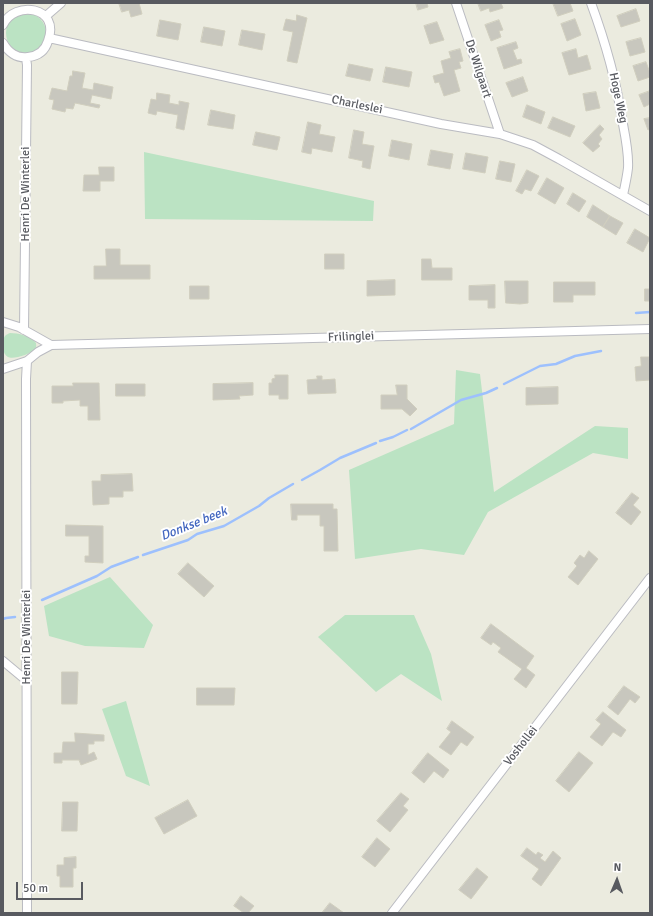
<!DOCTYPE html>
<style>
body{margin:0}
#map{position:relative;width:653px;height:916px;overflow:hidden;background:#ebebdf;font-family:Signika,sans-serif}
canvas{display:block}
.frame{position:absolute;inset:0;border:4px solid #585a60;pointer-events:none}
.north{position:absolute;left:597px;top:860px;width:40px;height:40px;-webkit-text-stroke:3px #fff;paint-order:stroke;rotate:2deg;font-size:11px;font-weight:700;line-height:16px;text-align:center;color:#585a60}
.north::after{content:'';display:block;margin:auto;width:14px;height:18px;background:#585a60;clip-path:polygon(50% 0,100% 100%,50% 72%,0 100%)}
.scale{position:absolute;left:16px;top:882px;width:67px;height:18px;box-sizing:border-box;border:2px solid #585a60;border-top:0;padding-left:5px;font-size:12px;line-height:14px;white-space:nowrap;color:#585a60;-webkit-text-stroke:3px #fff;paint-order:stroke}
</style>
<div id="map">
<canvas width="653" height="916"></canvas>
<div class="frame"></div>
<div class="north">N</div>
<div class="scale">50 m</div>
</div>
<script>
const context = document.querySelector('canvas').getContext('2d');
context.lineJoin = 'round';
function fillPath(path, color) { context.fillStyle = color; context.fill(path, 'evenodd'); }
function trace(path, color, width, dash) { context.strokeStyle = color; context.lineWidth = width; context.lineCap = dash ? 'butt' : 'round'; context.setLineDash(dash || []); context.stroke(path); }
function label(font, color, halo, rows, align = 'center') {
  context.font = font + ' Signika,sans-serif'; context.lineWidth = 4; context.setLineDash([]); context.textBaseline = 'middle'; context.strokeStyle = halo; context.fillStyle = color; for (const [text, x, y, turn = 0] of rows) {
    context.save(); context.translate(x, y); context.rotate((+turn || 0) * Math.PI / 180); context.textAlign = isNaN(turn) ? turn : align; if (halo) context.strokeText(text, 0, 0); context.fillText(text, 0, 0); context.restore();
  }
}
const green = new Path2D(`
 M6 33a20 20 0 1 1 40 0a20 20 0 1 1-40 0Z
 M144,152L374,201L373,221L145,219Z
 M10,333C18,333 31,336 36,343C36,346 37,346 35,349C31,354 13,360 8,357C2,354 1,341 5,336C7,334 8,334 10,333Z
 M456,370L480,374L494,492L595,426L628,428V459L593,453L488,512L464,555L421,549L355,559L349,470L454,424Z
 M110,577L153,625L144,648L85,646L49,636L44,606Z
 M345,615H414L431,654L442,701L401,674L376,692L318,637Z
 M126,701L150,786L126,776L102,709Z`);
const stream = new Path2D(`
 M636,313L650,312
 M504,384L540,366L556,364L575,356L601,351
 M411,429L461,400L486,393L497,388
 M380,441L393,437L407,430
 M302,480L320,470L340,458L376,443
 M143,555L188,540L197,534L224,526L259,506L269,498L293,484
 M42,600L97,576L111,567L138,557
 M3,619L6,618L15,617`);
const building = new Path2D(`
 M119,3H139L142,14L131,17L129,10L122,12Z
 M416,3H427L428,7L418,10Z
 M478,3H501L503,8L490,12L489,8L481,11Z
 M553,3H570L573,11L558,16Z
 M636,9L640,21L621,27L617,16Z
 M297,15L307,18L297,63L287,61L293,32L283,30L286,19L296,21Z
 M575,19L581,35L567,41L561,24Z
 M160,20L181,24L178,40L157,36Z
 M499,20L503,30L499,31L501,37L491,41L485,25Z
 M437,22L444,40L430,44L424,26Z
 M204,27L225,31L222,46L201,42Z
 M242,30L265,34L262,50L239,45Z
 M641,38L645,52L630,56L626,42Z
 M516,42L518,48L513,50L517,60L521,59L522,63L504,69L497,48Z
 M460,49L463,61L459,62L461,68L454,70L460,91L444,96L439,82L435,83L433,76L444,73L441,61L451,58L449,52Z
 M576,49L578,58L587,55L591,69L569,75L562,53Z
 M646,62L650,73V77L638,81L633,66Z
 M349,64L373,69L370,81L346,76Z
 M386,67L412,72L409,87L383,82Z
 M73,71L85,73L82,88L93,90L94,83L113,87L111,99L92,95L90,103L100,105L99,108L75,103L73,109L66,108L65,112L52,109L54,100L49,99L52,88L67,91L70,76H72Z
 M523,77L528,91L512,97L506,83Z
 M650,91V104L644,107L639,95Z
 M596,92L600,108L586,111L583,94Z
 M157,93L170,95L169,103L179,105V101L189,103L184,130L176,128L178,115L157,111L156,115L148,113L151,99L156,100Z
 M527,105L545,112L541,124L523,117Z
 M211,110L235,115L233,129L208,125Z
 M553,117L575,126L570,137L548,128Z
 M650,118V129L648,130L644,119Z
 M308,122L321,125L319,134L335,137L332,152L312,148L311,154L302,152Z
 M600,125L604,129L599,135L602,139L598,144L600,146L593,152L583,143Z
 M354,130L364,132L362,144L374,146L370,169L362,167L363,161L349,158Z
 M256,132L280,137L277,150L253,145Z
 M392,140L412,144L409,160L389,156Z
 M431,150L453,154L450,169L428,165Z
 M466,153L488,157L485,173L463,169Z
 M500,161L515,164L511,182L496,179Z
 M99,167H114V181H100V191H83L84,175H99Z
 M527,170L539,176L531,191L525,189L522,194L516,191Z
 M547,178L564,188L555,204L538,194Z
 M573,193L586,201L579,212L567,204Z
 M593,205L610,216L603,227L587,217Z
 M610,216L623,223L616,235L603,227Z
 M635,229L650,238L643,252L627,243Z
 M106,249H120V265H150V279H94V266H106Z
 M325,254H344V269H325Z
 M422,259H431L432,268H452V280H422Z
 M395,280V295L367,296V281Z
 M505,281H528V303L520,304L506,303Z
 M554,282H595V295H573V302H554Z
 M495,285V308H488V300H469V286Z
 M190,286H209V299H190Z
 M645,289H650V301H645Z
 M641,357H649L650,380L636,381L635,367L641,366Z
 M275,375H288V399H279V395H269V383H272V379L275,378Z
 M317,376H322V380L335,379L336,393L308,394L307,380L317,379Z
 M73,383H99L100,420H88V406H80V400L63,401V403H52V386H73Z
 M253,383V395L239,396L240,399L213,400V384Z
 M116,384H145V396H116Z
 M396,385H407V399L417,409L410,416L402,409H381V395H397Z
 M558,387V404L526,405V388Z
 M132,474L133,491H123V497H109V504L93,505L92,481H101V475Z
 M632,493L639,498L633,505L641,512L631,525L616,513Z
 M291,504H333V509H337L338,551H324V526H320V515H297V520H292Z
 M66,525L103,526V563L85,562V556H89V536H66Z
 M589,551L598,559L578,585L568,577L577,566L574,563L580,555L584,558Z
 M188,563L214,586L204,597L178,574Z
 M491,624L534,656L526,668L535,675L526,688L514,679L522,669L498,652L501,648L493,642L491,645L481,638Z
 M62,672H78L77,704H62Z
 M624,686L640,697L635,703L630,699L618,715L608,707Z
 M197,688H235L234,705H197Z
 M603,712L626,730L621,737L613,732L602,746L590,737L601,724L596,720Z
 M452,721L474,737L467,746L461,742L451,755L439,747L451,732L447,729Z
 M75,733L104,735V741H94V744H88V755L94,752L97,759L81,765L79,760H62V763H54V753H62L63,742H75Z
 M579,752L593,763L569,792L556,781Z
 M428,753L449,770L443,778L434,771L424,783L412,773Z
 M401,793L409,799L403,806L408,810L390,832L377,821Z
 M188,800L197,816L164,834L155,818Z
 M63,802H78L77,831H62Z
 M377,838L390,849L375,867L362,857Z
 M527,848L536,855L538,852L543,855L540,858L545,862L553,851L561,858L541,886L532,879L539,869L521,856Z
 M76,857V868H73V887H60V876H57V865H64V858Z
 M477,868L488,877L471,899L459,890Z
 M241,896L254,906L248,913H244L234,906Z
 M330,903L344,913H322Z`);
const street = new Path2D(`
 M456,3L500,134
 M591,3C605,41 616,79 622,119C625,135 629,152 628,168C627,177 625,186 623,195
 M46,16L61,3
 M3,25C14,0 61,6 48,41C45,51 38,56 28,57C17,59 8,52 3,43
 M49,38L441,124L500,134L533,145L559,159L650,211
 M3,322L19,327L51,345
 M24,330L27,65L26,58
 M27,361L26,379L27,913
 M3,369L27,361L38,352L51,345L650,329
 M3,661L27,681
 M392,913L650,578`);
const streetNames = [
 ["De Wilgaart",478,69,72],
 ["Hoge Weg",618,98,78],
 ["Charleslei",357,105,12],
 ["Henri De Winterlei",26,194,-90],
 ["Frilinglei",351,337,-2],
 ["Henri De Winterlei",27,637,-90],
 ["Voshollei",521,746,-52]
];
const waterNames = [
 ["Donkse beek",194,524,-22]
];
fillPath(green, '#bbe3c3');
trace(stream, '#9dc0fd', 2.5);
fillPath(building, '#c8c7be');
trace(building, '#d0cebe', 1);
trace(street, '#babbc1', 10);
trace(street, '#fff', 8);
label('12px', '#585a60', '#fff', streetNames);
label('italic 13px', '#4165bf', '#fff', waterNames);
</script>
